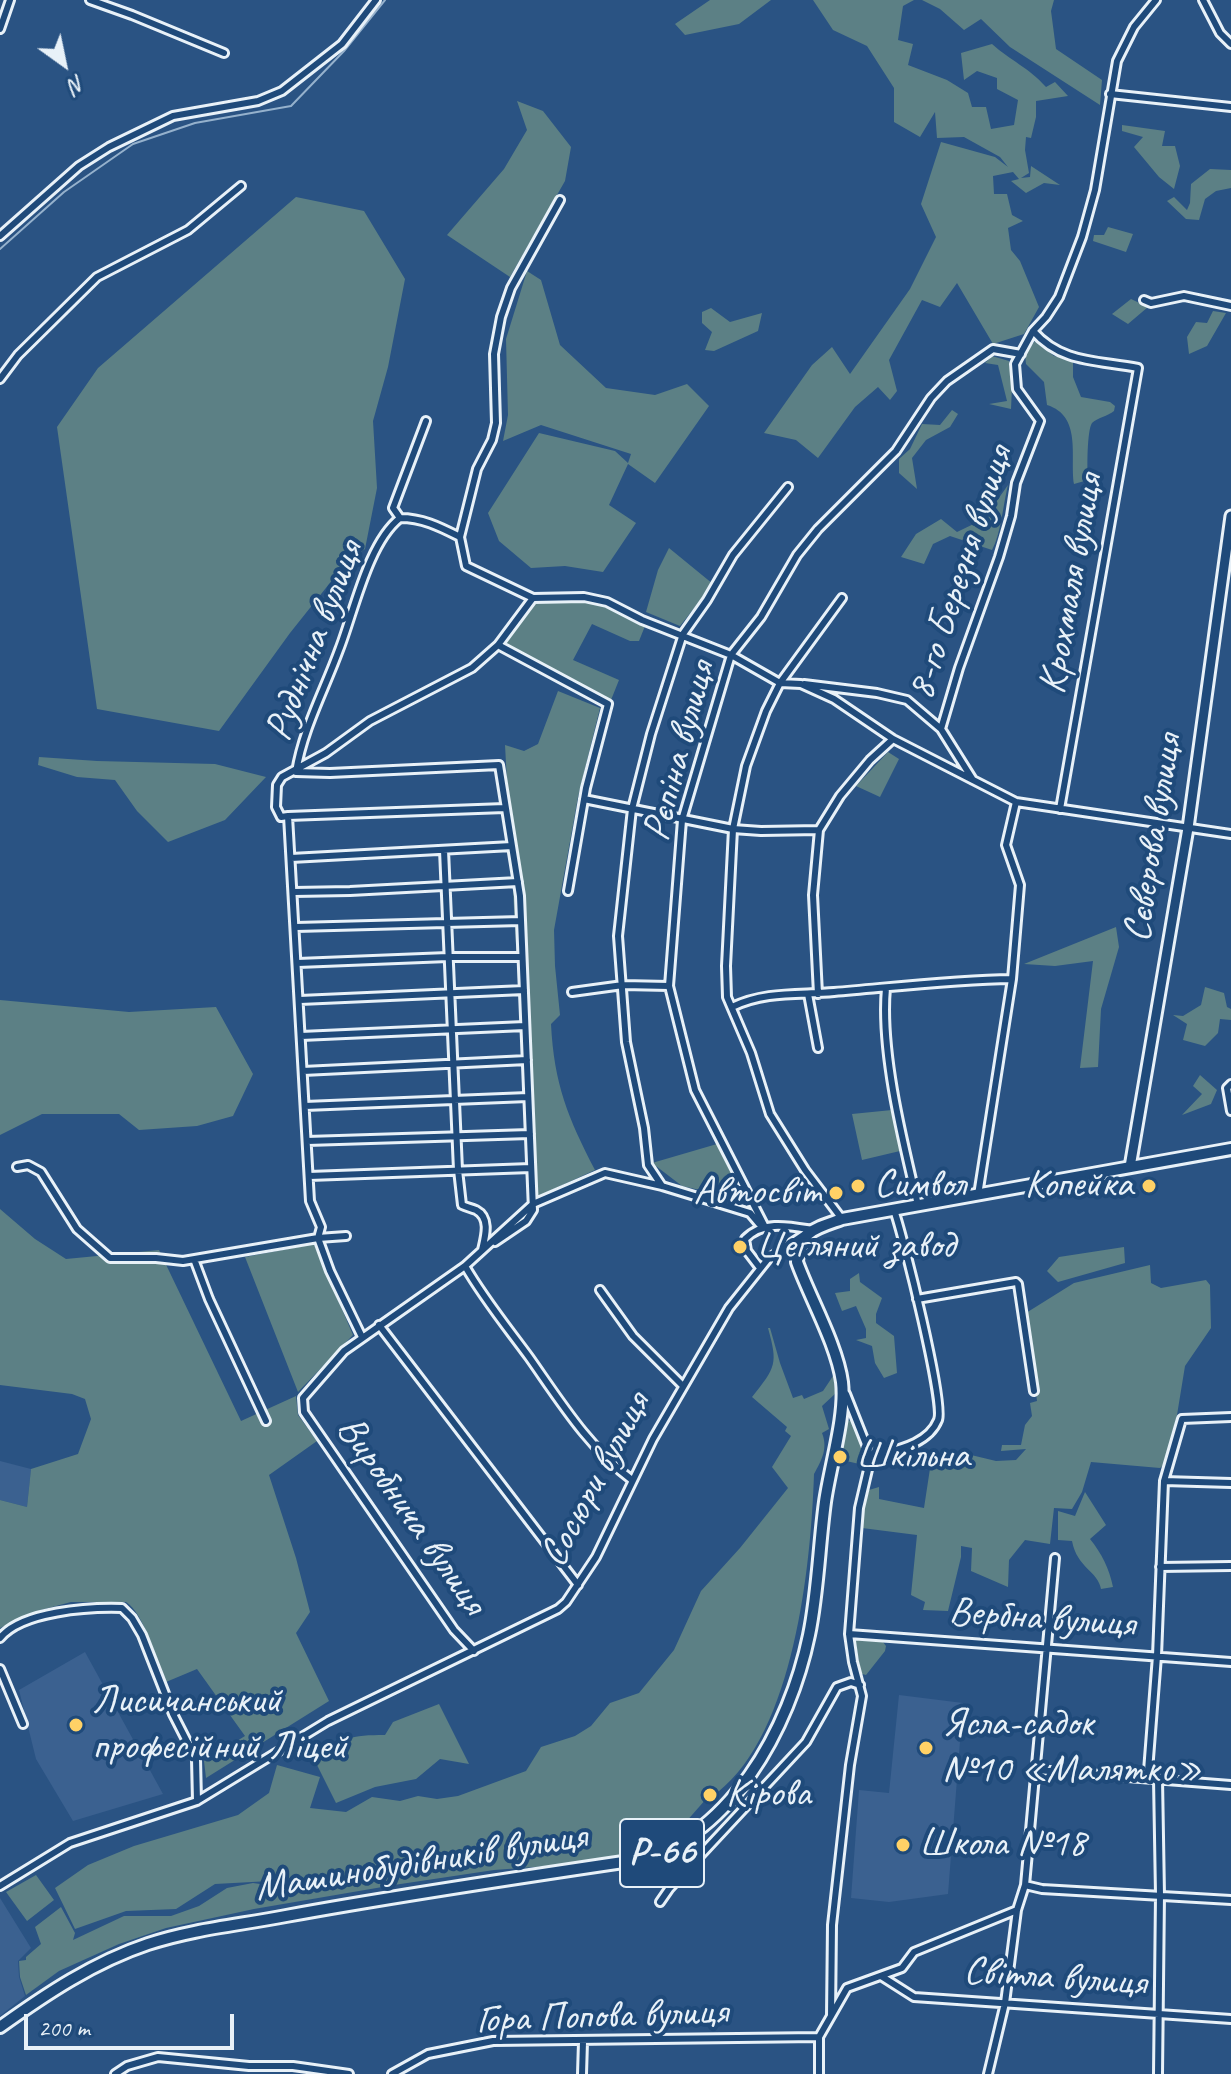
<!DOCTYPE html>
<meta charset="utf-8">
<style>
body{margin:0}
#map{position:relative;width:1231px;height:2074px;overflow:hidden;background:#2a5383;font-family:Caveat,sans-serif}
canvas{display:block}
.north{position:absolute;left:24px;top:24px;width:80px;height:80px;-webkit-text-stroke:6px #1f4a7a;paint-order:stroke;rotate:147deg;font-size:22px;font-weight:700;line-height:32px;text-align:center;color:#e8f1f8}
.north::after{content:'';display:block;margin:auto;width:28px;height:36px;background:#e8f1f8;clip-path:polygon(50% 0,100% 100%,50% 72%,0 100%)}
.scale{position:absolute;left:24px;top:2014px;width:210px;height:36px;box-sizing:border-box;border:4px solid #e8f1f8;border-top:0;padding-left:10px;font-size:24px;line-height:28px;white-space:nowrap;color:#e8f1f8;-webkit-text-stroke:6px #1f4a7a;paint-order:stroke}
</style>
<div id="map">
<canvas width="1231" height="2074"></canvas>
<div class="north">N</div>
<div class="scale">200 m</div>
</div>
<script>
const context = document.querySelector('canvas').getContext('2d');
context.lineJoin = 'round';
function fillPath(path, color) { context.fillStyle = color; context.fill(path, 'evenodd'); }
function trace(path, color, width, dash) { context.strokeStyle = color; context.lineWidth = width; context.lineCap = dash ? 'butt' : 'round'; context.setLineDash(dash || []); context.stroke(path); }
function label(font, color, halo, rows, align = 'center') {
  context.font = font + ' Caveat,sans-serif'; context.lineWidth = 8; context.setLineDash([]); context.textBaseline = 'middle'; context.strokeStyle = halo; context.fillStyle = color; for (const [text, x, y, turn = 0] of rows) {
    context.save(); context.translate(x, y); context.rotate((+turn || 0) * Math.PI / 180); context.textAlign = isNaN(turn) ? turn : align; if (halo) context.strokeText(text, 0, 0); context.fillText(text, 0, 0); context.restore();
  }
}
const built = new Path2D(`
 M0,1461L31,1469L27,1507L0,1500Z
 M85,1652L163,1794L73,1821L36,1759L19,1690Z
 M899,1695L963,1703L948,1894L889,1902L851,1898L859,1790L889,1793Z
 M0,1898L31,1948L18,1961L19,1977L25,1996L0,2016Z`);
const green = new Path2D(`
 M710,0H771L739,24L685,35L675,24Z
 M813,0H914L903,6L898,40L913,44L908,65L947,80L968,93L972,107H986L991,129L1014,125L1018,100L997,89V78L977,71L964,80L961,53L992,44C1011,61 1028,67 1046,87L1055,82L1068,96L1036,101V117L1031,138L1026,137L1025,150L1029,173L1021,178L1030,177L1031,166L1060,185L1044,183L1026,193L1011,181L1019,179L1013,172L993,176L994,194H1007L1012,215L1023,221L1008,228L1011,250L1020,261L1039,307L1024,334L993,344L957,283L940,307L922,300L889,360L897,391L890,400L878,387L855,407L818,458L796,440L764,433L812,365L832,347L850,374L910,289L936,237L921,204L941,142L995,157L1008,167L1000,157L964,137L937,138L935,112L920,137L894,122V88L867,46L833,30Z
 M922,0H1054L1051,11L1056,49L1102,80L1100,105L1010,47L981,19L964,30L940,9Z
 M517,101L543,111L571,147L565,181L510,277L447,235L504,169L527,130Z
 M1122,125L1165,131L1162,146H1175L1180,166L1174,189L1159,177L1134,147L1143,137L1122,131Z
 M1210,169L1231,170V188L1216,191L1205,199L1199,220L1186,219L1167,201L1174,197L1187,210L1190,203L1191,184Z
 M296,197L364,211L405,279L388,367L373,421L377,488L365,549L345,564L290,633L219,731L97,709L57,427L98,368Z
 M1108,227L1133,234L1126,252L1093,241L1094,235H1104Z
 M527,271L541,280L560,345L606,388L655,395L687,384L709,406L655,483L628,464L609,505L636,523L603,572L565,566L531,568L499,541L488,513L539,433L615,451L628,463L631,454L541,425L503,441L508,415L506,339Z
 M1131,299L1148,307L1128,324L1112,314Z
 M711,308L730,322L762,313L758,331L714,351L705,350L712,332L702,323V312Z
 M1213,311L1226,313L1207,346L1189,354L1187,337L1196,322L1207,323Z
 M1035,341L1054,356L1073,360V377L1081,397L1110,402L1115,406L1114,411C1108,416 1097,418 1092,423C1087,430 1087,471 1088,480L1074,484C1070,456 1082,416 1047,405L1044,382L1026,364L1025,354Z
 M992,356L1009,361L1012,387L1011,409L989,404L1007,401L998,365L985,363Z
 M952,410L958,414L950,427L926,440L912,458L917,489L899,473V459L910,449L922,424L940,425Z
 M1008,485C1003,505 1001,534 992,550L950,536L933,544L924,564L901,557L916,534L941,519L957,532L984,519Z
 M669,548L713,584L680,626L646,612L658,570Z
 M584,600L606,606L645,626L639,641H630L592,624L573,660L619,680L611,700L503,644L534,602Z
 M558,691L600,708L578,797L554,930L555,966L560,1015L551,1024C554,1084 568,1118 595,1170L530,1200L505,745L524,751L538,744Z
 M888,752L899,759L880,797L856,786Z
 M39,757L97,761L215,764L266,777L225,820L168,842L137,811L115,780L77,777L38,765Z
 M1116,927L1119,947L1101,1009L1098,1067L1080,1068L1093,961L1055,966L1024,964Z
 M1205,987L1224,993L1227,1007L1231,1009V1020L1220,1019L1218,1033L1205,1046L1183,1040L1187,1024L1173,1015L1183,1016L1201,1005Z
 M0,1000L129,1012L216,1007L253,1074L233,1116L197,1126L139,1130L119,1114H42L0,1135Z
 M1200,1075L1217,1090L1211,1104L1182,1115L1202,1094L1193,1086Z
 M892,1110L900,1151L862,1160L852,1114Z
 M717,1144L748,1201L682,1186L652,1163Z
 M0,1209L35,1239L66,1259L159,1250L241,1421L296,1396L298,1415L317,1441L269,1475L296,1558L310,1612L296,1633L329,1701L206,1778L204,1761L245,1736L197,1669L166,1682C157,1662 144,1613 126,1602H71L41,1610L0,1628V1500L27,1507L31,1469L78,1454L91,1419L85,1399L72,1394L0,1385Z
 M314,1244L353,1335L298,1392L245,1257Z
 M1124,1247L1125,1263L1058,1282L1047,1271L1059,1257Z
 M1150,1265L1151,1283L1161,1288L1206,1280L1210,1285L1211,1328L1185,1366L1177,1415L1165,1464L1160,1468L1091,1462L1082,1492L1072,1509L1054,1508L1050,1544L1025,1540L1009,1560L1008,1587L971,1571L972,1548L961,1546V1557L948,1611L923,1610L925,1602L911,1595L917,1535L862,1528L861,1520L869,1490L879,1487V1499L924,1508L931,1462L971,1455L996,1461L1016,1460L1026,1449L1001,1451L1002,1445H1021L1025,1425L1032,1416L1030,1403L1037,1401L1026,1313L1074,1283Z
 M859,1273L860,1282L882,1298L876,1314V1323L894,1336L897,1373L884,1378L875,1363L872,1346L856,1340L866,1338V1329L856,1306L842,1311L835,1293L850,1291V1279Z
 M768,1328H770L780,1363L793,1398L802,1395L804,1399L823,1391L833,1376L836,1393L822,1406L829,1429L822,1433C828,1448 822,1460 814,1474C811,1566 794,1732 718,1792L711,1787L701,1797L706,1799L685,1823L653,1850L589,1863L494,1870L394,1885L254,1909L166,1928L119,1944L59,1971L26,1995L20,1977L19,1961L26,1960V1957L41,1944L35,1927L61,1907L75,1933L73,1940L124,1916H171L199,1906L227,1888L253,1883L281,1887L284,1885L281,1886L271,1868L270,1881L215,1884L176,1909L126,1911L75,1929L55,1888L88,1865L134,1846L238,1815L269,1793L277,1765L320,1777L310,1808L346,1812L372,1797L400,1801L418,1796L437,1799L458,1796L526,1771L541,1747L575,1736L591,1726L610,1703L639,1693L674,1650L701,1591L740,1548L788,1488L772,1467L791,1436L785,1431L787,1427L752,1397C776,1367 778,1364 768,1328Z
 M847,1420L852,1421L869,1459L868,1466L842,1460L843,1454L839,1453Z
 M1085,1492L1106,1525L1090,1539C1102,1554 1109,1568 1113,1587L1101,1589C1098,1571 1077,1568 1072,1541L1058,1540V1511L1075,1516Z
 M855,1637L880,1638L886,1646L885,1651L866,1675L862,1674L860,1669Z
 M439,1704L469,1764L440,1759L416,1779L375,1787L336,1803L316,1763C337,1737 353,1735 385,1735L393,1722Z
 M36,1875L54,1900L27,1921L6,1892Z`);
const stream = new Path2D(`
 M0,249L64,192L133,144L195,123L291,106L344,51L385,0`);
const street = new Path2D(`
 M90,0L132,15L224,53
 M1203,0L1220,33L1231,44
 M0,29L10,0
 M1110,94L1231,107
 M0,236L79,166L109,147L173,116L258,101L282,91L342,44L376,0
 M1144,300L1151,303L1184,296L1231,306
 M1033,331C1062,364 1098,360 1138,368L1060,809
 M0,379L18,355L97,277L188,230L241,186
 M460,537L477,469L492,440L496,423L494,354L501,317L511,288L560,200
 M533,598L584,597L607,602L642,620L731,655L780,683L801,684L834,699L893,739L1016,802L1231,834
 M842,598L780,683L766,711L746,766L733,829L726,966L727,997L751,1053L770,1114L805,1170L842,1219
 M498,645L608,704L586,788L568,891
 M804,684L877,693L907,700L941,729
 M296,772L330,773L499,765L520,896L533,1210L526,1221L495,1242
 M296,772C303,729 324,691 339,650C354,612 368,543 400,518L393,508L426,421
 M973,780L941,729L959,668L999,557L1011,516L1016,483L1040,421L1017,389L1015,364L1033,331L1046,317L1059,297L1082,237L1095,190L1117,61L1134,27L1156,0
 M584,799L733,829L761,831L819,830
 M288,816L505,808
 M444,850L458,1170L462,1205C466,1207 471,1208 476,1210C491,1218 485,1237 482,1250
 M291,858L512,846
 M294,892L350,891L518,882
 M296,927L521,921
 M298,963L448,957H522
 M886,988C880,1051 903,1142 918,1205
 M572,992L623,985L669,986
 M808,994L818,1048
 M818,994L813,895L819,830L840,796L870,760L893,739
 M300,1000L524,990
 M732,1007C765,991 799,995 834,992C894,987 953,980 1012,979
 M301,1036L525,1026
 M303,1071L527,1060
 M1231,1084L1227,1088L1231,1111
 M305,1106L528,1097
 M307,1141L530,1134
 M17,1167L28,1165L41,1172L77,1229L110,1258H156L183,1261L318,1238L346,1236
 M309,1176L531,1168
 M662,1186L648,1165L644,1128L626,1042L618,936L632,809L651,734L683,634L707,600L733,555L788,487
 M978,1195L1012,979L1020,885L1006,845L1016,802
 M765,1227L695,1090L669,986L682,820L731,655L761,617L797,555L818,529L896,451L931,398L947,381L993,349L1021,354
 M194,1259L209,1299L266,1421
 M465,1266C484,1299 507,1327 529,1357C560,1401 588,1447 632,1480
 M760,1268L747,1251L745,1239C763,1220 789,1226 813,1230
 M600,1290L633,1336L683,1386
 M917,1299L1016,1282L1018,1284L1034,1391
 M379,1325L578,1585
 M362,1337L330,1271L318,1238L321,1227L310,1201L288,816L281,817L276,807L277,785L282,777L326,753L370,721L472,668L498,645L533,598L466,566L460,537C440,527 423,518 400,518
 M846,1394L871,1457
 M871,1457C895,1450 928,1445 938,1420C945,1404 903,1235 894,1210
 M1164,1481L1231,1483
 M1160,1567L1231,1566
 M849,1634L1231,1662
 M0,1638C22,1611 89,1607 122,1608L132,1618L142,1635L173,1714L196,1759L197,1801
 M474,1651L454,1630L304,1412L303,1398L344,1351L465,1266L533,1204L605,1173L662,1186L750,1213L761,1226
 M0,1669L23,1724
 M1037,1770L1231,1785
 M1025,1885L1042,1889L1231,1900
 M0,1886L70,1843L197,1801L328,1721L558,1609L566,1602L596,1557L653,1439L729,1308L768,1259L805,1234
 M660,1902L669,1889L806,1742L837,1687L851,1682L860,1685
 M881,1976L914,1997L1231,2019
 M831,2016L832,1925L850,1765L862,1696L853,1662L849,1634L859,1508L871,1457
 M819,2037L847,1988L902,1968L914,1952L1017,1910
 M819,2037V2074
 M115,2074L127,2066L158,2057L249,2066H293L349,2074
 M392,2074L428,2054L493,2041L819,2037
 M582,2074L583,2042
 M988,2074L1005,2003L1017,1910L1025,1885L1055,1558
 M1158,2074L1160,1895L1158,1779L1148,1771L1157,1656L1164,1481L1182,1419L1231,1417`);
const secondary = new Path2D(`
 M1130,1167L1188,828L1231,516`);
const primary = new Path2D(`
 M0,2027C46,1994 94,1962 148,1944C193,1929 240,1925 286,1916C400,1895 515,1878 630,1861C730,1841 790,1727 809,1635C818,1592 819,1546 825,1502C830,1466 846,1416 842,1382C837,1345 810,1298 797,1262C798,1231 817,1228 842,1219L1231,1149`);
const markers = [
 [858,1186,8,"#ffd166"],
 [1149,1186,8,"#ffd166"],
 [836,1193,8,"#ffd166"],
 [740,1247,8,"#ffd166"],
 [840,1457,8,"#ffd166"],
 [76,1725,8,"#ffd166"],
 [926,1748,8,"#ffd166"],
 [710,1795,8,"#ffd166"],
 [903,1845,8,"#ffd166"]
];
const shields = [
 [662,1853,84]
];
const shieldNames = [
 ["Р-66",662,1853]
];
const streetNames = [
 ["8-го Березня вулиця",961,573,-72],
 ["Крохмаля вулиця",1072,584,-80],
 ["Руднічна вулиця",315,641,-69],
 ["Рєпіна вулиця",680,751,-75],
 ["Сєверова вулиця",1154,838,-81],
 ["Сосюри вулиця",596,1480,-62],
 ["Виробнича вулиця",411,1516,55],
 ["Вербна вулиця",1042,1619,4],
 ["Машинобудівників вулиця",421,1863,-9],
 ["Світла вулиця",1055,1978,4],
 ["Гора Попова вулиця",602,2017,-2]
];
const poiNames = [
 ["Символ",874,1186],
 ["Копейка",1133,1186,"right"],
 ["Автосвіт",820,1193,"right"],
 ["Цегляний завод",756,1247],
 ["Шкільна",856,1457],
 ["Лисичанський",92,1702],
 ["професійний Ліцей",92,1748],
 ["Ясла-садок",942,1725],
 ["№10 «Малятко»",942,1771],
 ["Кірова",726,1795],
 ["Школа №18",919,1845]
];
fillPath(built, '#3b6190');
fillPath(green, '#5c8085');
trace(stream, '#95b1cc', 2);
trace(street, '#e8f1f8', 12);
trace(secondary, '#e8f1f8', 15);
trace(primary, '#e8f1f8', 16);
trace(street, '#1f4a7a', 6);
trace(secondary, '#1f4a7a', 9);
trace(primary, '#1f4a7a', 10);
for (const [x, y, r, color] of markers) { const dot = new Path2D(); dot.arc(x, y, r, 0, 2 * Math.PI); context.fillStyle = color; context.fill(dot); trace(dot, '#1f4a7a', 3); }
for (const [x, y, w] of shields) { const box = new Path2D(); box.roundRect(x - w / 2, y - 34, w, 68, 6); context.fillStyle = '#1f4a7a'; context.fill(box); trace(box, '#e8f1f8', 2); }
label('bold 38px', '#e8f1f8', null, shieldNames);
label('40px', '#e8f1f8', '#1f4a7a', streetNames);
label('40px', '#e8f1f8', '#1f4a7a', poiNames, 'left');
</script>
